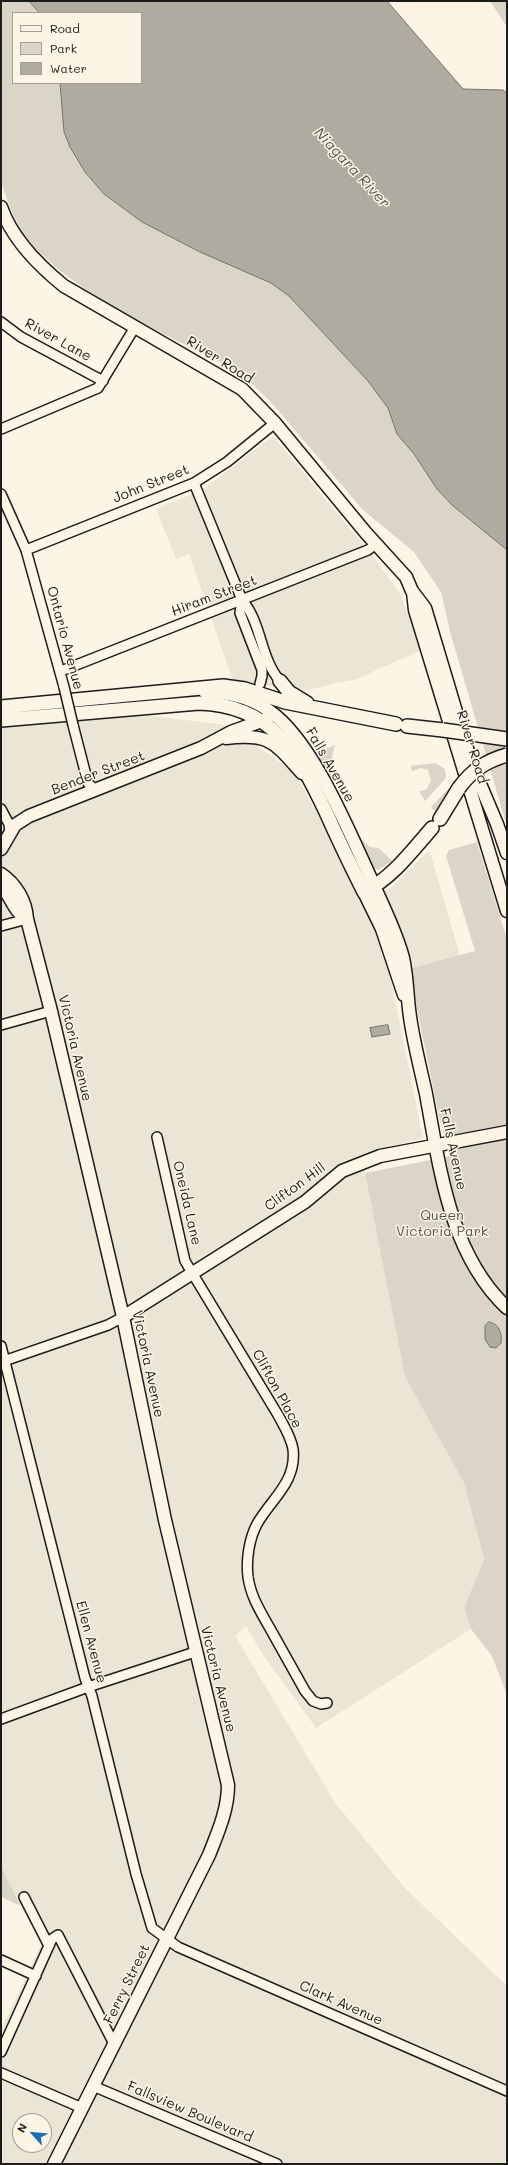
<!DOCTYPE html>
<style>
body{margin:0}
#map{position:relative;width:508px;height:2165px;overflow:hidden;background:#fcf5e5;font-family:Mali,sans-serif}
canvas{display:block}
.frame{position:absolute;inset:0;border:2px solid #1c1c1c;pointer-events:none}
.legend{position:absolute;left:12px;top:12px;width:130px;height:72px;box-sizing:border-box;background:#fcf5e5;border:1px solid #a29e95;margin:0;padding:5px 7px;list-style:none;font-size:12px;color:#1c1c1c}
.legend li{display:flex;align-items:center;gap:8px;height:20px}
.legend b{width:20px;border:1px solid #a29e95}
.north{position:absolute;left:12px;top:2113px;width:40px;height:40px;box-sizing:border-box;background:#fcf5e5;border:1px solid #a29e95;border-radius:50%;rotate:297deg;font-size:11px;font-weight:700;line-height:16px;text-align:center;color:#1c1c1c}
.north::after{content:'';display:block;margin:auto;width:14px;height:18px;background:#1f6fb2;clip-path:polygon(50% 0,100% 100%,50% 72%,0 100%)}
</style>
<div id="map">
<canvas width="508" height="2165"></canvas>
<div class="frame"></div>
<ul class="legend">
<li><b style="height:5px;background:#fcf5e5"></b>Road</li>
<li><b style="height:11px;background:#dbd5c8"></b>Park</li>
<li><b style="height:11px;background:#b0aba1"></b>Water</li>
</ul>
<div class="north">N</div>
</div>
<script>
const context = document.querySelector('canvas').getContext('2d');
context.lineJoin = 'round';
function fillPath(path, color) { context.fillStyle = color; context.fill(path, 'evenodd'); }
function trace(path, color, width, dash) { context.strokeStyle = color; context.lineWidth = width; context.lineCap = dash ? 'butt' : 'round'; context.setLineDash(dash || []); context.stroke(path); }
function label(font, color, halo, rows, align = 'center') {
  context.font = font + ' Mali,sans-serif'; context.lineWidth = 3; context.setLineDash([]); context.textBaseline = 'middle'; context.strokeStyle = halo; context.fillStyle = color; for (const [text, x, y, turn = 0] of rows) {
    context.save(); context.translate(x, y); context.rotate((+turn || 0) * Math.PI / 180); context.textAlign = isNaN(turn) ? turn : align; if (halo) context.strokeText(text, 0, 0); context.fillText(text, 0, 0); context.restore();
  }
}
const built = new Path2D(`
 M273,436L376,560L400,594L422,650L354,680L335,683L305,691L233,681L189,554L176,559L156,509L202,490Z
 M143,715L227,725L293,771L337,848L364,901L393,886L427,852H430L460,956L390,974L423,1138L364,1154L365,1173L405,1377L464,1483L484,1559L464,1606L471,1629L316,1728L263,1655L246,1626L235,1636L336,1804L405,1888L507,1986V2155L503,2164H1V2030L41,1945L1,1866V726L29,722ZM20,2121H44V2145H20Z`);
const green = new Path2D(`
 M1,1H29L40,13H13V83H60L64,132L70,147L104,194L142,222L200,252L271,283L289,296L368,381L388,408L397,434L414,454L437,489L452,505L507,550V827L451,635L441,592L414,552L363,510L270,401L248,380L231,368C166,334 78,297 30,242C16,226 8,202 1,182Z
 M490,1H507V27Z
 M335,745L330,767L335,789L362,840L370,847L379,848L392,861L378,870L368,865L314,748L317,747L320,751Z
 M435,763L445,769L446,778L425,801L419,791L426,790L431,781L428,770L421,768L412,771L411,766Z
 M450,787H452L435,812L431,807Z
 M477,842L507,939V1695L492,1656L471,1629L464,1607L484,1559L464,1483L405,1377L365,1173L450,1156L439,1117L409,969L475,951L446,856L449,850Z
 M1,1866L21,1906L1,1897Z`);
const water = new Path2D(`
 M29,1H387L463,89L503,90L507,93V550L452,505L437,489L414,454L397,434L388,408L368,381L289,296L271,283L200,252L142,222L104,194L85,172L70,147L64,132L60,83H141V13H40Z
 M388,1025L390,1034L372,1037L370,1028Z
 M489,1322C500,1324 502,1334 501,1343L496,1348L490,1347L485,1339V1326Z`);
const minor = new Path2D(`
 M1,322L21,337L103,381
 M1,429L98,388L135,327
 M194,483L242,600C262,623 260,658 280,681
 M1,494L26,550L64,687
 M26,550L194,483L227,462L275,423
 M242,600L240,613L262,670V676L260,684
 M61,671L368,550L376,544
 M73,725L88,783L95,790
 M1,809L9,824L10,832
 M1,926L27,919
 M1,1025L51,1011
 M157,1137L185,1261L278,1415C284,1426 291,1437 293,1449C297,1482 271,1499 257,1524C249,1539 246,1560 248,1577C251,1598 262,1614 272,1632C283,1652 294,1671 305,1691L313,1701L321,1704L327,1703
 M1,1346L85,1678L92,1696L136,1874L152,1928L178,1947L507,2091
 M1,1362L108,1325L123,1317
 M1,1719L88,1687L195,1652
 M24,1897L49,1946
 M1,1960L36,1976
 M1,2052L52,1939L58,1935L114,2044
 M1,2073L82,2108
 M93,2086L277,2164`);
const major = new Path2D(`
 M1,207C12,239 38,265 64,286L242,389L275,423L366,533L406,577L412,591L425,608L472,765L497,824L507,853
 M413,592L415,610L507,911
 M205,692C231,692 256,699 276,716C317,751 349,832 372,881C383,907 396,931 403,958C407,976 407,992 409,1009C412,1037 420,1066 426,1094C440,1168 449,1253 507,1308
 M226,738C270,733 274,742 302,773
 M1,849L15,825L29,816L201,748L231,732L267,719
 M1,874C16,884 26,901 27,919L51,1011L123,1317L165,1520L228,1785C228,1810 218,1832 209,1855L54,2164
 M1,886C12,897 13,911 27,919
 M364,892L382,929L404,995
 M123,1317L305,1202L342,1171L380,1156L507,1132`);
const highway = new Path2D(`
 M280,681L289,692L307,703
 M1,707L223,686L245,689L285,702L396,724
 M1,720L199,703C272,705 298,753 326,812C338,839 351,866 364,892C392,878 412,851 432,828
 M407,726L443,730
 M440,819L459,788`);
const minorBridge = new Path2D(`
 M64,687L73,725`);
const highwayBridge = new Path2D(`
 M443,730L507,739
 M459,788C472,770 486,761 507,755`);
const streetNames = [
 ["River Lane",58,340,29],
 ["River Road",220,360,32],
 ["John Street",151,484,-22],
 ["Hiram Street",214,596,-21],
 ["Ontario Avenue",65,638,75],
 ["River Road",472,747,73],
 ["Falls Avenue",330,765,60],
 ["Bender Street",98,773,-21],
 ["Victoria Avenue",75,1048,77],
 ["Falls Avenue",453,1149,78],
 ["Clifton Hill",295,1187,-36],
 ["Oneida Lane",187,1203,77],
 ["Victoria Avenue",148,1364,78],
 ["Clifton Place",277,1389,61],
 ["Ellen Avenue",91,1642,75],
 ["Victoria Avenue",218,1679,76],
 ["Ferry Street",127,1984,-64],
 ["Clark Avenue",341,2003,24],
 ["Fallsview Boulevard",190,2112,23]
];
const parkNames = [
 ["Queen",442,1216],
 ["Victoria Park",442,1232]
];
const waterNames = [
 ["Niagara River",352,168,47]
];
fillPath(built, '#ebe5d6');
fillPath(green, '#dbd5c8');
fillPath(water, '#b0aba1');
trace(water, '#75726c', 1);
trace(minor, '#1c1c1c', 12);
trace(major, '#1c1c1c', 15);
trace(highway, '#1c1c1c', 16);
trace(minor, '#fcf5e5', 9);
trace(major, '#fcf5e5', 12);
trace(highway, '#fcf5e5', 13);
trace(minorBridge, '#1c1c1c', 12, []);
trace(highwayBridge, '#1c1c1c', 16, []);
trace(minorBridge, '#fcf5e5', 9);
trace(highwayBridge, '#fcf5e5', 13);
label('14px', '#1c1c1c', '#fcf5e5', streetNames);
label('14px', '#555450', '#fcf5e5', parkNames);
label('italic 15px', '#575551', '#fcf5e5', waterNames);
</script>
